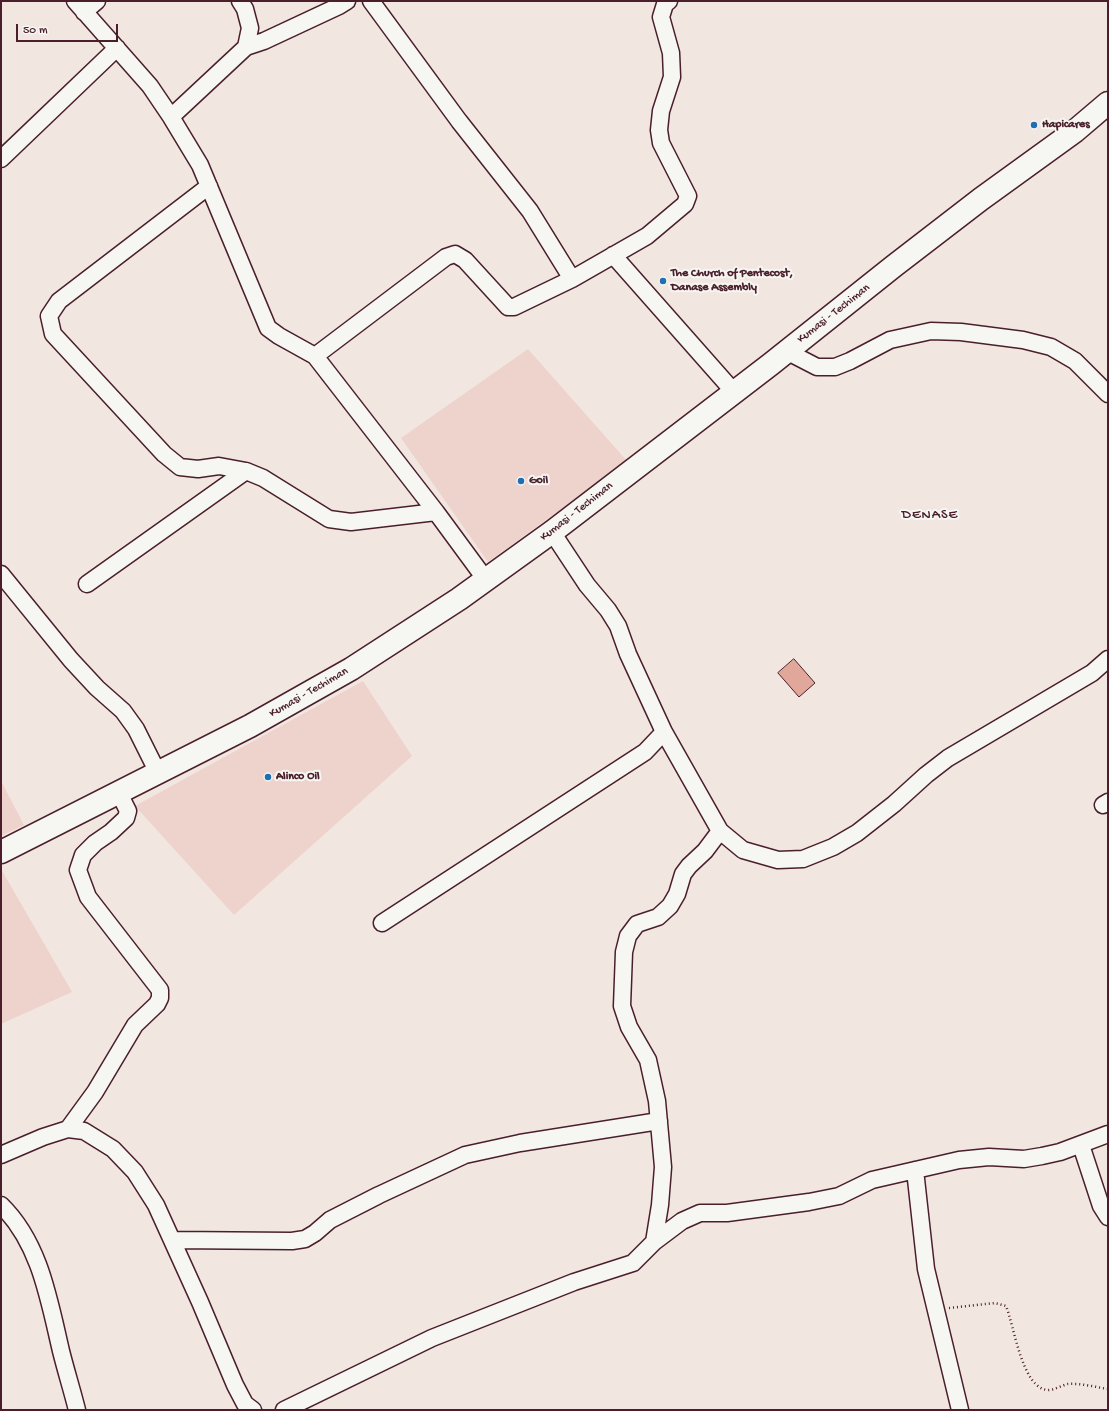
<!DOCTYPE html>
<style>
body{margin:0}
#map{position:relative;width:1109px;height:1411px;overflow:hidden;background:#f2e6e0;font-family:"Gochi Hand",sans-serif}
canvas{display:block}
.frame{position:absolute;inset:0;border:2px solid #4a1f2b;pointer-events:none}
.scale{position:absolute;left:16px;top:24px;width:102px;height:18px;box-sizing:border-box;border:2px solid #4a1f2b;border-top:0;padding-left:5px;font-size:12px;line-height:14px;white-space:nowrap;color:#4a1f2b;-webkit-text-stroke:3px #f6f6f2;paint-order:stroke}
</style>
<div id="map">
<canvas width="1109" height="1411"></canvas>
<div class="frame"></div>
<div class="scale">50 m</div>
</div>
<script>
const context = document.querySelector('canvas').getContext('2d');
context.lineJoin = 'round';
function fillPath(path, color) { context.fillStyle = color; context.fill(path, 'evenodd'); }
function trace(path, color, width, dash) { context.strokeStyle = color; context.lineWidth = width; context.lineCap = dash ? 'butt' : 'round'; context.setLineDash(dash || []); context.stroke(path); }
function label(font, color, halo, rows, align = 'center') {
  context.font = font + ' "Gochi Hand",sans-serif'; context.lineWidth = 4; context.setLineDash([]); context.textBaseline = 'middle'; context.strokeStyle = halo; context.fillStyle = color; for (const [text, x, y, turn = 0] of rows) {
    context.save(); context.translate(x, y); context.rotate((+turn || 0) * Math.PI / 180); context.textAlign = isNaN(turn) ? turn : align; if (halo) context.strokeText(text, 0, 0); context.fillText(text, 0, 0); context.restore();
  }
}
const built = new Path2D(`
 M528,349L627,461L488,562L401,438Z
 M363,681L412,756L234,915L135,806Z
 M1,781L24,825L1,836Z
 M1,869L72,992L1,1024Z`);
const building = new Path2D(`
 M794,659L815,683L799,697L778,673Z`);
const path = new Path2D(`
 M949,1308L995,1303L1006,1306C1014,1325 1022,1389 1048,1390C1055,1390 1062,1385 1068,1384C1081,1383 1095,1387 1108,1389`);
const minor = new Path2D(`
 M75,1L150,86L171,117L200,165L268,328L279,336L315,356L436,512L486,580
 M240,1L245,9L250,28L246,47
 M371,1L459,121L530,211L572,279
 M84,12L97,1
 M171,117L246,47L264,41L339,6L347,1
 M1,159L117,48
 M209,186L59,301L49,316L53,334L164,454L180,467L198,469L219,466L246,471L263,478L329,519L351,522L436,512
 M613,255L734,392
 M786,351L817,367H835L850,361L890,340L931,331L961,332L1023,340L1051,347L1075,361L1108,394
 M315,356L446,257L455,254L465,260L508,307H514L572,279L647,236L685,204L688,196L661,143L659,130L661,111L672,77L671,53L661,17L665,4L669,1
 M552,532L587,585L608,610L618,626L628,654L664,732L720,831L743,850L778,860L803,859L833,847L857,833L894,804L926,775L948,758L1092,673L1108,659
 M1,574L71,660L97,688L123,711L136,729L158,773
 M87,584L246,471
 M1103,805L1108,802
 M382,923L645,752L664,732
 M68,1129L95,1092L135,1025L157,1004L160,998V990L88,897L78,870L83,855L95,843L111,832L126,818L128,811L119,793
 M1081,1145L1101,1206L1108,1217
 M1,1155L43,1137L68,1129L84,1131L113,1149L135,1172L156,1205L200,1302L235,1385L245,1404L253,1410
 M915,1170L926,1269L960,1410
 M1,1205C40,1243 49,1300 61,1351C66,1371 72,1390 77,1410
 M172,1240L292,1241L305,1239L315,1233L330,1220L379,1195L465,1155L520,1143L659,1121
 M654,1242L660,1205L663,1167L657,1101L648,1060L629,1027L622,1006L624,952L628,936L637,924L658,917L670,906L677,894L683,874L689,866L705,851L720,831
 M284,1410L432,1338L574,1282L633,1263L654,1242L682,1221L700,1213H727L809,1202L839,1196L872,1180L959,1160L989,1157L1024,1159L1042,1156L1060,1152L1108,1134`);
const trunk = new Path2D(`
 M1,852L250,726L351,669L459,599L552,532L771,364L894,266L981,199L1075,131L1108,103`);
const markers = [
 [1034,125,4,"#1f6fb2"],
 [663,281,4,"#1f6fb2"],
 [521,481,4,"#1f6fb2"],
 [268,777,4,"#1f6fb2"]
];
const poiNames = [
 ["Hapicares",1042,125],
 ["The Church of Pentecost,",671,274],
 ["Danase Assembly",671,288],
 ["Goil",529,481],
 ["Alinco Oil",276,777]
];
const streetNames = [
 ["Kumasi - Techiman",834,314,-38],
 ["Kumasi - Techiman",577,512,-38],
 ["Kumasi - Techiman",309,693,-30]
];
const quarterNames = [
 ["DENASE",930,516]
];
fillPath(built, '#edd3cb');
fillPath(building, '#e0a79a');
trace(building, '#4a1f2b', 1);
trace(minor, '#4a1f2b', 19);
trace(trunk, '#4a1f2b', 25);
trace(path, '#4a1f2b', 2.5, [1, 3]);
trace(minor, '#f6f6f2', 16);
trace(trunk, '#f6f6f2', 22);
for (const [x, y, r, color] of markers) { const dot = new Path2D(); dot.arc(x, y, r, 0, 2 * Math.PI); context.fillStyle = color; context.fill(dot); trace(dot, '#f6f6f2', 1.5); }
label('bold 12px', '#4a1f2b', '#f6f6f2', poiNames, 'left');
label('12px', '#4a1f2b', '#f6f6f2', streetNames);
context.letterSpacing = '1px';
label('14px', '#4a1f2b', '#f6f6f2', quarterNames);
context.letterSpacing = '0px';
</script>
